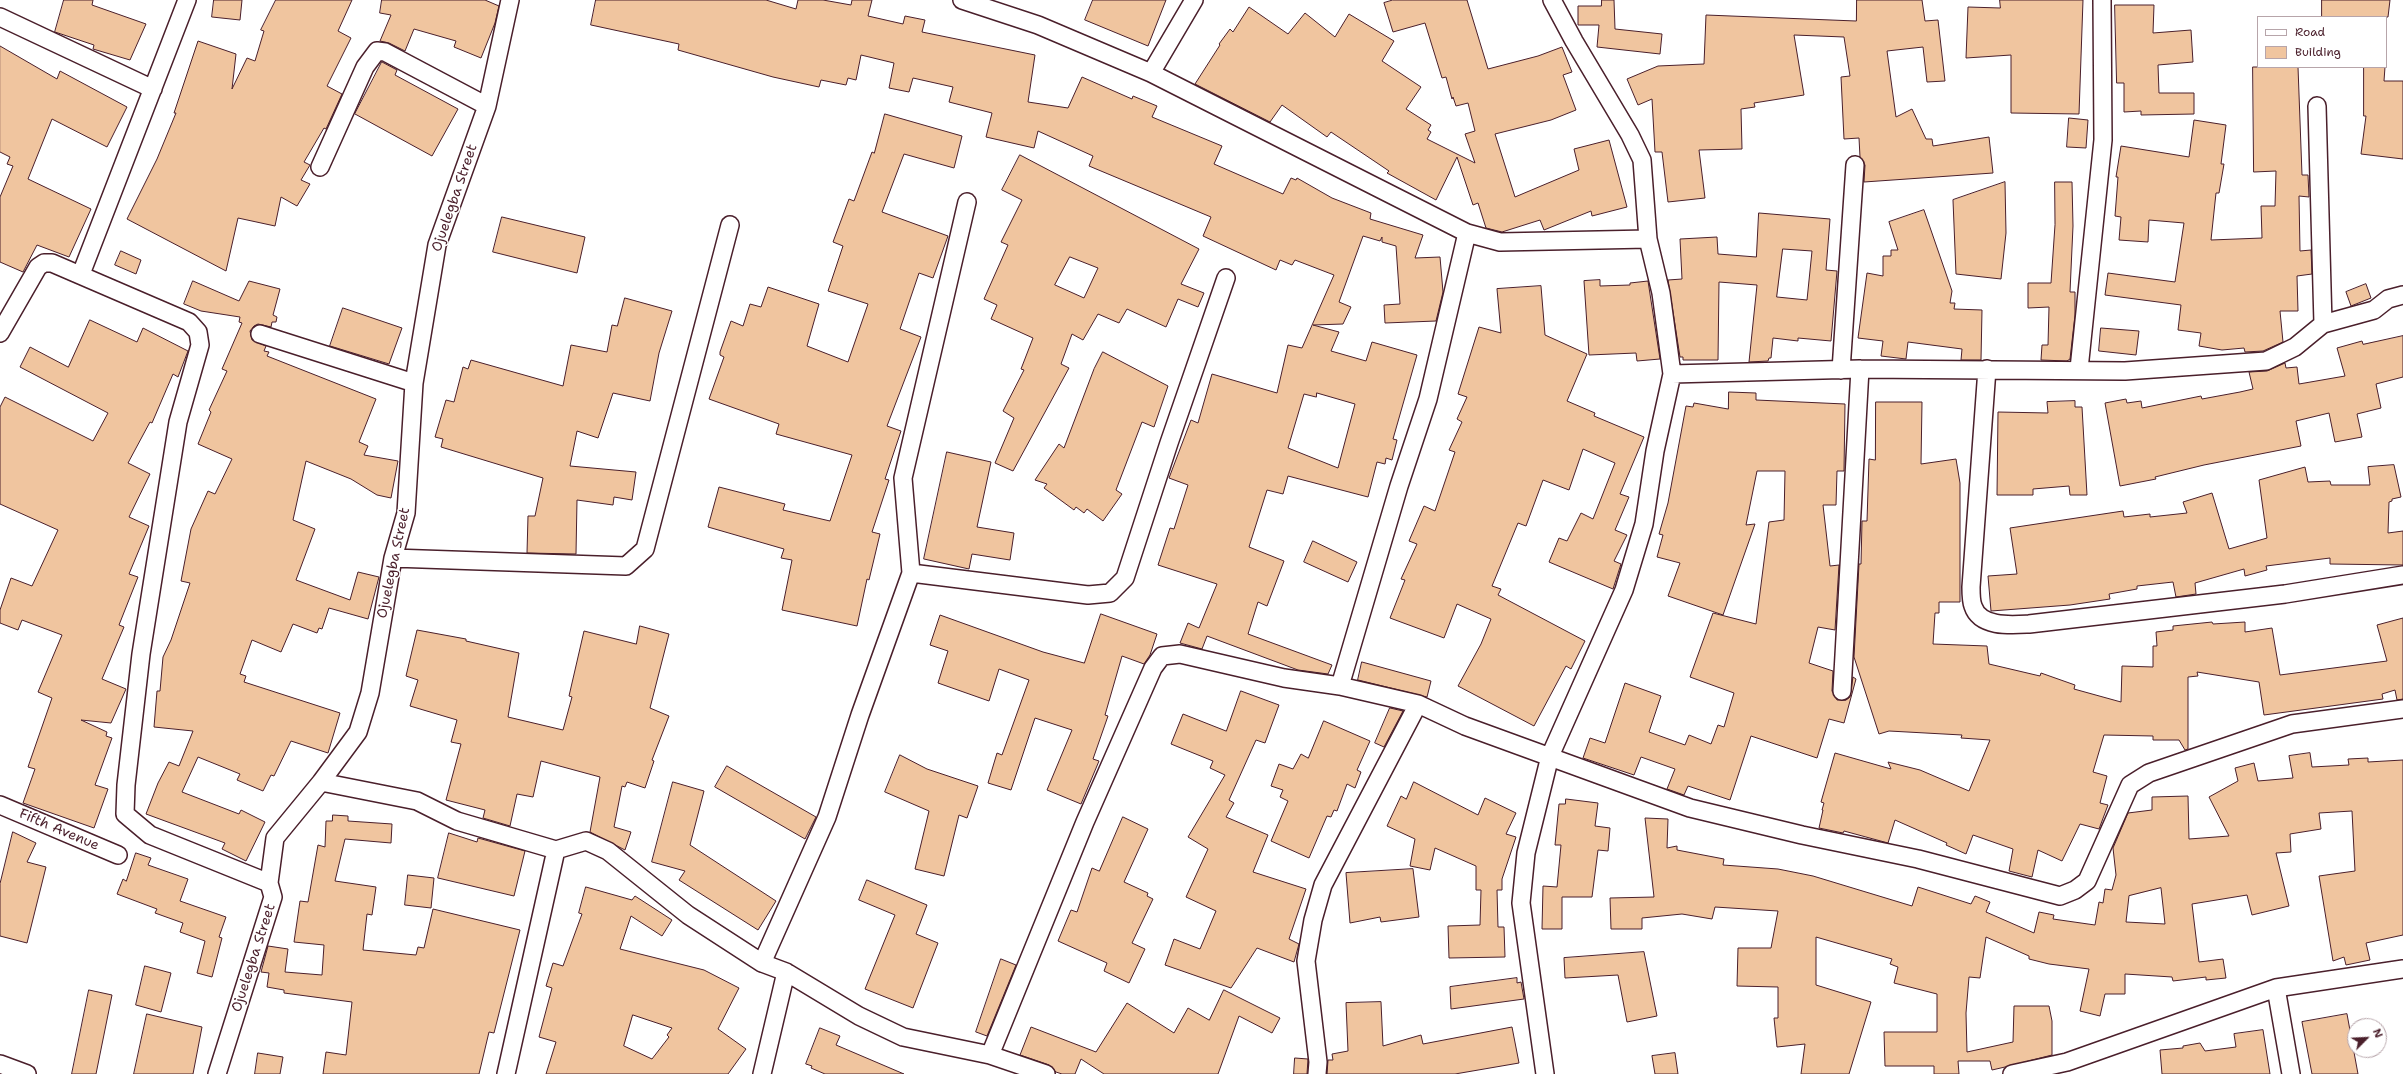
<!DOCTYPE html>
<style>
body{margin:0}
#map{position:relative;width:2403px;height:1074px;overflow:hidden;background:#fff;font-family:"Shantell Sans",sans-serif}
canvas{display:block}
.legend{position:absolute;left:2257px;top:16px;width:130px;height:52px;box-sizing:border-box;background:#fff;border:1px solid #b7a5aa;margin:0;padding:5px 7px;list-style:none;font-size:12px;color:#4a1f2b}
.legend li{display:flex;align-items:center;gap:8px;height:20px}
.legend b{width:20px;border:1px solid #b7a5aa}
.north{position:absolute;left:2347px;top:1018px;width:40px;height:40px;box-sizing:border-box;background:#fff;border:1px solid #b7a5aa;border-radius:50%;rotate:66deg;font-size:11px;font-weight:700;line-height:16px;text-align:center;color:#4a1f2b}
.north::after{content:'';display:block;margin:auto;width:14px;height:18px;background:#4a1f2b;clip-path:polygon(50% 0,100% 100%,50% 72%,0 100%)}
</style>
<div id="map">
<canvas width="2403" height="1074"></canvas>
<ul class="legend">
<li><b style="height:5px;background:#fff"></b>Road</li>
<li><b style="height:11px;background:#f0c59f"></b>Building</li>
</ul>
<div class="north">N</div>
</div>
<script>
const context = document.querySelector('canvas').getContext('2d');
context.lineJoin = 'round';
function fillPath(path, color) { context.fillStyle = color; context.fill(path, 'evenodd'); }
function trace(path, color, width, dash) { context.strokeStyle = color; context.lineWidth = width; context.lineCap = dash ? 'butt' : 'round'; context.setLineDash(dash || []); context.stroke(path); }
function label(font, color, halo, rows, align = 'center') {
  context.font = font + ' "Shantell Sans",sans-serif'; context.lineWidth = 3; context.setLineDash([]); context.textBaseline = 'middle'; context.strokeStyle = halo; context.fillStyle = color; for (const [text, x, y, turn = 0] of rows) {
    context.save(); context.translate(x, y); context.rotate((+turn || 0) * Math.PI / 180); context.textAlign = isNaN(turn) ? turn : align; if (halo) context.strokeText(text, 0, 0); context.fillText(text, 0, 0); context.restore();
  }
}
const building = new Path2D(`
 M64,0H93L92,5L146,24L130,60L93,49L94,45L55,32Z
 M214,0H242L240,20L212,17Z
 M276,0H352L338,31L351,38L327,86L342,94L326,129L324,128L304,162L310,165L301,180L310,184L297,206L281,197L275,226L238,218L226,271L127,219L157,159L176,113H174L198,41L236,54L232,89L247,58L255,61L264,31L261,30Z
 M382,0H485L499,6L495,23L481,58L454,47L456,41L414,29L405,51L389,43L380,41L391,15L380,13Z
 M596,0H766L796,9L798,0H823L851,5L852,0H872L868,16L903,24L905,16L925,20L922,32L1035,55L1028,102L1068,108L1082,77L1132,99L1133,96L1157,106L1152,117L1222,146L1214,164L1283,194L1291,178L1296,180L1297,178L1332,198L1371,213L1370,219L1423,235L1415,258L1440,257L1443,292L1436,321L1385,323L1384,305L1400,304L1396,246L1382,242V237L1380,241L1363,236L1339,302L1351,307L1343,324L1313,325L1339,332L1331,351L1366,361L1372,342L1417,355L1393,439L1397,440L1392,460L1386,458L1385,464L1377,462L1368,497L1288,476L1283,494L1267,490L1249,547L1284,561L1267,606L1258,602L1248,634L1332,665L1328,674L1298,670L1207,636L1202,649L1180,643L1188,623L1199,628L1217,584L1158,565L1170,528L1174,529L1188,485L1169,478L1191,420L1198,423L1212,374L1277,393L1288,345L1302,348L1334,275L1295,260L1292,265L1280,260L1276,270L1203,236L1211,217L1089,166L1093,156L1038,131L1034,148L986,137L992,113L949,102L953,87L913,78L909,92L889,88L894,63L861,55L856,80L848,78L846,85L821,80L819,87L773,77L678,50L679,44L591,25ZM1317,393L1355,404L1338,468L1288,448L1304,394L1316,397Z
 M1093,0H1166L1148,46L1085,20Z
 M1393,0H1467L1488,69L1538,56L1562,47L1572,72L1563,75L1576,110L1551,120L1495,134L1515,197L1579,170L1574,149L1609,140L1627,207L1592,216L1591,211L1544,230L1540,220L1502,232L1486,228L1478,203L1473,205L1457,157L1436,200L1387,173L1389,171L1331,132L1327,137L1282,105L1270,122L1195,84L1220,45L1219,44L1230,29L1233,32L1249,7L1288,34L1305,13L1335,37L1349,14L1394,41L1382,61L1421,87L1406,109L1431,125L1428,130L1431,132L1427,139L1475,163L1465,134L1475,131L1468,103L1456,106L1453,97L1452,99L1446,77L1442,78L1425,23L1393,32L1384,3Z
 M1602,0H1614L1615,29L1662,34L1660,54L1597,47L1599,25H1578V6H1601Z
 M1857,0H1922L1925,21L1938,20L1945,81L1927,82L1923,47L1887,51L1896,117L1912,109L1926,139H1932L1933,146L1989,137L1993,173L1864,182L1865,165L1860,157L1859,138L1844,139L1841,77L1850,76L1844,37L1794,35L1804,95L1754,103L1755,107L1741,109L1742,149L1699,150L1705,198L1668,202L1662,152H1655L1652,99L1638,105L1627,79L1658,66L1704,64L1706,15L1856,21Z
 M2000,0H2083L2079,114L2011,113V55L1966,58L1968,7L2000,8Z
 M2322,0H2390L2388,17H2322Z
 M2115,5H2154L2153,33L2191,30L2193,62L2158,65L2159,93H2194V114L2141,115V111L2124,112V83H2117Z
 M0,46L57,79L60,71L127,107L107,147L52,119L28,179L91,209L69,257L37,245L23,272L0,262V197L13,166L7,164L10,157L0,152Z
 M382,62L397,70L395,75L458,109L432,156L355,114Z
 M2253,67H2298L2302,175H2308L2309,197L2299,196L2300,251L2311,250L2312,274L2297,276L2298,311H2280L2283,342L2263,351L2245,352L2244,348L2222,350L2199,346L2201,333L2178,330L2181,305L2105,295L2108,273L2175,282L2184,223L2149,220L2148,242L2119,240L2121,217L2115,216L2118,177H2116L2121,146L2189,157L2194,120L2226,125L2221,164H2224L2219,193H2216L2211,240L2262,238L2261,206H2275L2276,171L2254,172Z
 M2364,67H2385L2384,81H2403V159L2361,154L2366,116H2364Z
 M885,114L962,136L954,168L904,154L882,212L948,236L933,278L919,273L900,329L921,337L887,426L901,431L885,479L889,480L872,532L880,534L869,580L867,579L857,626L782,610L792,560L781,558L784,549L708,527L719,487L785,504L783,510L830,521L852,455L776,434L779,424L709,399L724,357L720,355V352L731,321L743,326L750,304L761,307L768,287L819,304L807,346L848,362L868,304L828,291L843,246L833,242L849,199L854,201L872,152L874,153Z
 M2069,118L2088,120L2086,148L2067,147Z
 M1020,155L1199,249L1181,284L1204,293L1198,307L1178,299L1166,327L1127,309L1119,323L1098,314L1083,340L1072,334L1061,364L1069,368L1013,471L995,463L1014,418L1003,411L1024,370L1021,369L1033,338L991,319L997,305L984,299L1008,245L1001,242L1022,200L1002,190ZM1070,257L1098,268L1084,298L1055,285Z
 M2005,182L2006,233L2001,279L1956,274L1953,200Z
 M2055,182H2072L2073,226L2070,292H2075V315L2070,359L2067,361L2041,360L2042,345H2048L2049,307L2028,308V283H2051L2055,225Z
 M1924,210L1952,291L1950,303H1955L1954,309L1982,310L1981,360H1961L1962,349L1908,342L1906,359L1881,356L1883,341L1858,338L1867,273L1883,276V256H1891V250H1898L1889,222Z
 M1759,213L1830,219L1826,270L1837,271L1831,341L1798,338V341L1773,338L1771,358H1769L1768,361L1749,362L1757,285L1719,282L1718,360H1683V357H1680L1668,280L1682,279L1680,239L1717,237L1718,254L1756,257ZM1783,249L1812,251L1807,300L1777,297Z
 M502,217L585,237L577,273L493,252Z
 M121,251L141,260L136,274L115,265Z
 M1600,280V286L1630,285V283L1648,281L1660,359L1637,361L1636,353L1589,355L1584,281Z
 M193,281L239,301L249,281L280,289L273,315L277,317L276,322H272L271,327L258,324L254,326L250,331L252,340L266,346L264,351L269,352L267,356L376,399L359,442L368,446L364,455L398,461L391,498L377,495L351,479L306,461L293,520L315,529L296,580L350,600L358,572L379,577L368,619L329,608L322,629L319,628L317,633L293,624L281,652L252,640L240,674L246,676L244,682L340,713L328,753L291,741L274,776L271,775L263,791L237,780L240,774L198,757L182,792L239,814L241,810L265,822L246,861L222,849L225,843L146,814L158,783L169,762L179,766L193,731L154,727L157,691H160L163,657L171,640L190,583L181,581L191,529L208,491L215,494L232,459L198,444L211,412L209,410L227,371L222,369L242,323L239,322L240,317L201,311L184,304Z
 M2366,284L2371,298L2351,306L2346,292Z
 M1541,286L1545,335L1587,354L1567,401L1595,413L1594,416L1644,437L1620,494L1629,497L1615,530L1627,535L1614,561L1621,564L1613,589L1549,562L1559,538L1567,541L1581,513L1593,519L1615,463L1583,449L1569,490L1543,480L1526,526L1518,523L1492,586L1501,589L1498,595L1585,641L1571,669L1566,666L1534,726L1458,686L1481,644L1491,619L1457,604L1444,638L1390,618L1405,580L1401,579L1417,544L1409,541L1424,506L1435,511L1455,452L1449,450L1462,422L1457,419L1467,397L1458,394L1479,327L1501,333L1497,289Z
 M625,298L672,311L659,353L650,401L613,393L598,438L577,431L570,466L636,472L632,500L614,497L613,505L577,500L576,554L527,553L528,516H535L543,478L441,447L443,439L435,437L446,400L454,402L463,367L468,369L471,360L563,386L571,345L607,352L612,325L617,326Z
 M343,308L402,328L389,364L330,346Z
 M90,320L137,342L143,328L188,351L178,377L173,374L152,423L150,422L128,463L150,474L129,517L149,526L129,574L138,577L119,625L124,627L102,679L126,689L111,723L81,720L107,732L106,736L112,738L95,785L108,789L94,828L23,803L35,769L28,767L52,698L38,692L62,635L22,620L18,630L0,623V610L11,578L32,586L58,530L0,504V407L5,397L93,441L108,413L20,367L30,347L68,367Z
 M2101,328L2139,331L2136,355L2099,351Z
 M2403,336V377L2376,384L2381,408L2357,414L2362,437L2335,442L2329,413L2296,421L2301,446L2204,465L2155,477L2156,479L2120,486L2105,403L2126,399L2127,403L2141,401L2142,408L2201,396L2202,399L2240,392L2253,389L2249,372L2267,371L2285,363L2286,368L2297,367L2299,384L2345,376L2337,348L2362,341L2363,344Z
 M1103,352L1168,386L1154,427L1142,422L1116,490L1122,494L1103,521L1087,509L1084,513L1076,507L1074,510L1044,488L1047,484L1035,480L1059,444L1064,448L1094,369Z
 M1729,392L1756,393V400L1845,404L1844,471H1837L1836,505H1823L1830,566L1839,565L1835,630L1818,627L1809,663L1833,671L1832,691L1837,700H1846L1850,697L1853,677L1856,679L1844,723L1829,719L1817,758L1751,736L1730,800L1688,786L1684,795L1667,789L1675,769L1641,757L1634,775L1583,758L1590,738L1605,743L1625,683L1661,696L1649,732L1685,745L1689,735L1711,744L1718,725L1724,727L1734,693L1690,677L1713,613L1756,624L1769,522L1784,520L1785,471H1757L1746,525L1755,524L1723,615L1668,596L1680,563L1657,557L1663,535L1659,534L1668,503L1686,406L1693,407L1694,403L1728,409Z
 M2075,401V407H2082L2087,495H2070L2069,486L2033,489V495H1997L1998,412L2048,413L2047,402Z
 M1876,402H1922L1921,464L1956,459L1960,483V602H1939V613H1935L1933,644L1987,646L1989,664L2040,676L2041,673L2075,685L2074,689L2121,702L2122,666L2153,667V646H2157L2156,632L2173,630V626L2212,622L2213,624L2245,622V632L2272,628L2280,675L2387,661L2377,625L2403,618V699L2397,700L2395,690L2382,694L2383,699L2264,715L2259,682L2197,672L2198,676L2188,677V749L2185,750L2179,740H2153V736L2104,735L2093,772L2107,776L2100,803L2108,805L2099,829L2080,824L2062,861L2038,850L2032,877L2009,871L2013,849L1973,835L1966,854L1946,845L1947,843L1895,820L1888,843L1844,831L1843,833L1819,828L1823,810H1822L1824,803L1821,802L1835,753L1891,769L1888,762L1920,770L1969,791L1990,740L1961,738L1962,735L1889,731L1879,734L1854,657L1859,564H1861L1862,521H1867L1869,459L1875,460Z
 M947,452L991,462L977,527L1014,533L1010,560L972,554L969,569L924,559Z
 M2394,465L2401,497L2392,499V501L2389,502L2388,533L2403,531V565L2330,564V558L2266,566L2267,570L2245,576L2244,569L2195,583L2196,594L2176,597L2173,582L2137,586V589L2109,594L2110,599L2070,605L1991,611L1988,576L2017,574L2010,528L2123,511L2124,517L2150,514V517L2187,513L2183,502L2212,493L2229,549L2267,538L2259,480L2305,467L2308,482L2330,481L2331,485H2370L2368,467Z
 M1313,541L1357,562L1348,582L1304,562Z
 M1101,614L1157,634L1150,655L1144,664L1122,656L1105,715L1108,716L1093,759L1099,761L1081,804L1047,790L1072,730L1035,718L1011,790L988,783L997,753L1002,755L1029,680L999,669L989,701L938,683L948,651L930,645L940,615L1043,652L1084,663Z
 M640,626L669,634L650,708L669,716L652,760L654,761L645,788L627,782L625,787L622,786L614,827L631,832L625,850L590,832L600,777L541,761L533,797L517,794L510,826L483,818L485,810L446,800L461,744L451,742L457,720L410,706L418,680L406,676L417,630L466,639V641L519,653L508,717L563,730L572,697L569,696L584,631L636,644Z
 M1362,662L1431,681L1427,697L1358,680Z
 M1241,691L1279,705L1265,743L1256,740L1229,800L1234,803L1226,817L1268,835L1253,872L1306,889L1289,939L1299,944L1294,962L1257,948L1231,988L1165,965L1174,939L1200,949L1216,911L1186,897L1208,849L1188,837L1225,775L1210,768L1213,761L1171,744L1183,714L1226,731Z
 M1390,708L1403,711L1384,747L1375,743Z
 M1324,721L1370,741L1357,770L1361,772L1355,788L1347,784L1337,811L1334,810L1331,817L1327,816L1309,858L1271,841L1288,801L1280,797L1283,790L1271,786L1279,764L1293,769L1301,754L1308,758Z
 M2310,753L2312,767L2349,765L2348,759L2368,758V762L2403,760V935L2366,943L2370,960L2346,965L2344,957L2333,961L2319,876L2355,871L2352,811L2319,813L2321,829L2290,834L2291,852L2276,853L2289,906L2252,915L2247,895L2192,904L2199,962L2223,959L2226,978L2206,980V977L2173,981L2172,977L2125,974V994H2105L2100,1016L2080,1011L2089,969L2049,964L2029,959V956L1986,937L1980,978L1969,977L1966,1013L1967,1052L2013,1042L2014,1006H2049L2052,1021V1055L2005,1067L1992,1070L1990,1061H1958L1959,1074H1934V1066H1885L1884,1032H1937V994L1894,983L1898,967L1890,964L1892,959L1816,937V985L1871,1002L1849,1074H1801L1805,1044L1777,1047L1774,1018H1778V987L1737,986L1738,948H1771L1778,911L1715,907L1712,919L1682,914L1642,918V929H1611L1610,898L1654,897L1645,818L1668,819L1667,848L1677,846V850L1724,859L1723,865L1778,869L1813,876L1912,906L1918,887L1971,904L1975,896L1990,902L1986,912L2034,933L2039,912L2054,915L2053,919L2095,925L2099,902L2103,903L2105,889L2112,890L2116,875L2113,848L2128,813L2152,810V797L2188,796L2189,839L2229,836L2209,797L2238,781L2235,768L2254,763L2258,781L2293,778L2289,756ZM2161,888L2165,924L2126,922L2129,896Z
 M900,755L927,769L978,786L967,818L959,815L944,876L915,869L929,811L885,792Z
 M727,766L816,817L805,839L715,787Z
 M673,782L704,791L690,845L776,901L758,930L679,880L685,871L652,862Z
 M1414,782L1478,815L1485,798L1516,813L1506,834L1516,837L1502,879V890H1497L1498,927H1504L1505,957L1449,958L1448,926L1480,925L1481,890H1476V866L1435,848L1430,870L1410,866L1415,839L1387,826L1401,796L1406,799Z
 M1566,799L1598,803L1595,826L1610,828L1608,851L1598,850L1592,897H1562V929H1542L1543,886L1557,887L1561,845H1555L1559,804H1565Z
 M333,815L348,816V821L392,824L391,843L345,839L335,881L376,887L372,915L367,914L363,950L416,955L418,947L424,948L433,909L520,930L494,1033L489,1032L479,1074H323L326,1052L346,1055L352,1002L284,993V990L267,987L269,973L261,972L268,946L288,949L285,972L322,975L324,945L294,942L300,901L308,902L318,845L325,847L326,821H332Z
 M1123,817L1148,829L1124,882L1148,893L1147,896L1153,899L1132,943L1145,949L1129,983L1104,971L1107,963L1058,941L1071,910L1077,912L1092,868L1099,871Z
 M13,832L36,843L27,862L46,867L27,943L0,936V884Z
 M449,833L477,842L478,838L525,851L514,896L438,878Z
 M136,853L151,858L148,865L188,879L180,901L226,917L219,937L222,938L212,977L197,973L205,941L180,932L183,923L155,913L157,909L117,894L123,879L126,881Z
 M1413,869L1419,917L1381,922L1380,917L1350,923L1346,873Z
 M408,875L434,878L431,908L405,905Z
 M867,880L927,905L916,934L938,943L913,1008L865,989L895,915L859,900Z
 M586,887L632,900L635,896L672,920L662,936L631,916L620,949L704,970L739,988L718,1029L746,1049L728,1074H546L556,1042L539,1037L552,988L546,986L553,963L563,966L582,914L579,913ZM633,1015L672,1028L667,1035L669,1037L652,1059L624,1046Z
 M1644,952L1657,1016L1627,1022L1618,975L1565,978L1564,958Z
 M1001,959L1016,965L987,1036L976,1032Z
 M145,966L171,973L161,1012L136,1005Z
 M1517,978V983L1521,982L1524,999L1451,1009L1450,987Z
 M89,990L112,995L96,1074H72Z
 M1224,990L1280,1018L1272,1033L1239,1016L1218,1074H1104L1081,1059L1075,1074H1062L1056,1072L1049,1065L1020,1055L1031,1027L1096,1052L1127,1003L1174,1033L1188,1008L1209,1020Z
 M1381,1002L1383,1046L1421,1035L1423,1044L1512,1027L1519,1063L1455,1074H1327L1328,1060H1333L1332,1054L1348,1051L1346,1003Z
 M147,1014L202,1027L193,1074H134Z
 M2347,1014L2358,1074H2312L2302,1022Z
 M820,1028L840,1036L836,1045L904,1074H825L811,1068L812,1066L806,1064Z
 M2263,1030L2270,1074H2162L2160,1050L2183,1048V1046L2200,1043L2205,1051L2236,1047L2234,1034Z
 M258,1053L283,1057L280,1074H255Z
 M1675,1053L1678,1074H1655L1652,1056Z
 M1295,1058L1308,1059L1307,1074H1294Z`);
const minor = new Path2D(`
 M962,0L1038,25L1151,73L1467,233L1500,242L1648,239
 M0,17L153,89
 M1151,73L1194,0
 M2317,106L2323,324
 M320,167L365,67L377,51L385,52L487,106
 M81,274L187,0
 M0,333L38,267L44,263H52L189,322L198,332L200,345L178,422L141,654L126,785L125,814L150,835L269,883
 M260,334L414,383
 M1987,369L1971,587C1971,593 1971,601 1973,606C1980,628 2012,625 2029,624L2285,594L2403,575
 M2079,369L2103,140L2102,0
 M1841,370L1855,165
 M1672,374L1860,369L2125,371L2266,361L2295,347L2323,324L2374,310L2388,299L2403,295
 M393,558L626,566L645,549L730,225
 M911,573L1088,595L1110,593L1125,578L1169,443L1226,278
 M1340,686L1399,486L1428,399L1467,233
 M1842,691L1860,369
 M321,782L417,801L457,821L556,850L586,841L608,851L688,915L762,963L786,972L859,1016L903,1037L990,1055L1046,1074
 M0,805L118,855
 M762,963L827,817L860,715L911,573L903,478L967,202
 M2276,988L2291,1074
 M990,1055L1085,822L1153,668L1162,656L1180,654L1284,678L1340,686L1418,704L1465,726L1690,808L1802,835L1918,859L2060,896L2075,890L2087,881L2130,785L2149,773L2292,724L2403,709
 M0,1064L27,1074
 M217,1074L273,897L269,883L275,838L321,782L358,732L370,693L393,558L406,513L414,383L437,245L487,106L510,0
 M506,1074L556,850
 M762,1074L786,972
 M1317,1074L1318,1062L1306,961L1313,920L1323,885L1418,704
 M1545,1074L1521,903L1526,853L1550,756L1624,590L1644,524L1655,451L1672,374L1661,293L1648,239L1642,160L1630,135L1574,41L1552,0
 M2012,1074L2067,1062L2276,988L2403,969`);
const streetNames = [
 ["Ojuelegba Street",455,198,-71],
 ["Ojuelegba Street",394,563,-78],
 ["Fifth Avenue",59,830,23],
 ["Ojuelegba Street",254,958,-72]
];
fillPath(building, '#f0c59f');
trace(building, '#4a1f2b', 1);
trace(minor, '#4a1f2b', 20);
trace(minor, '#fff', 17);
label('14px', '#4a1f2b', '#fff', streetNames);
</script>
